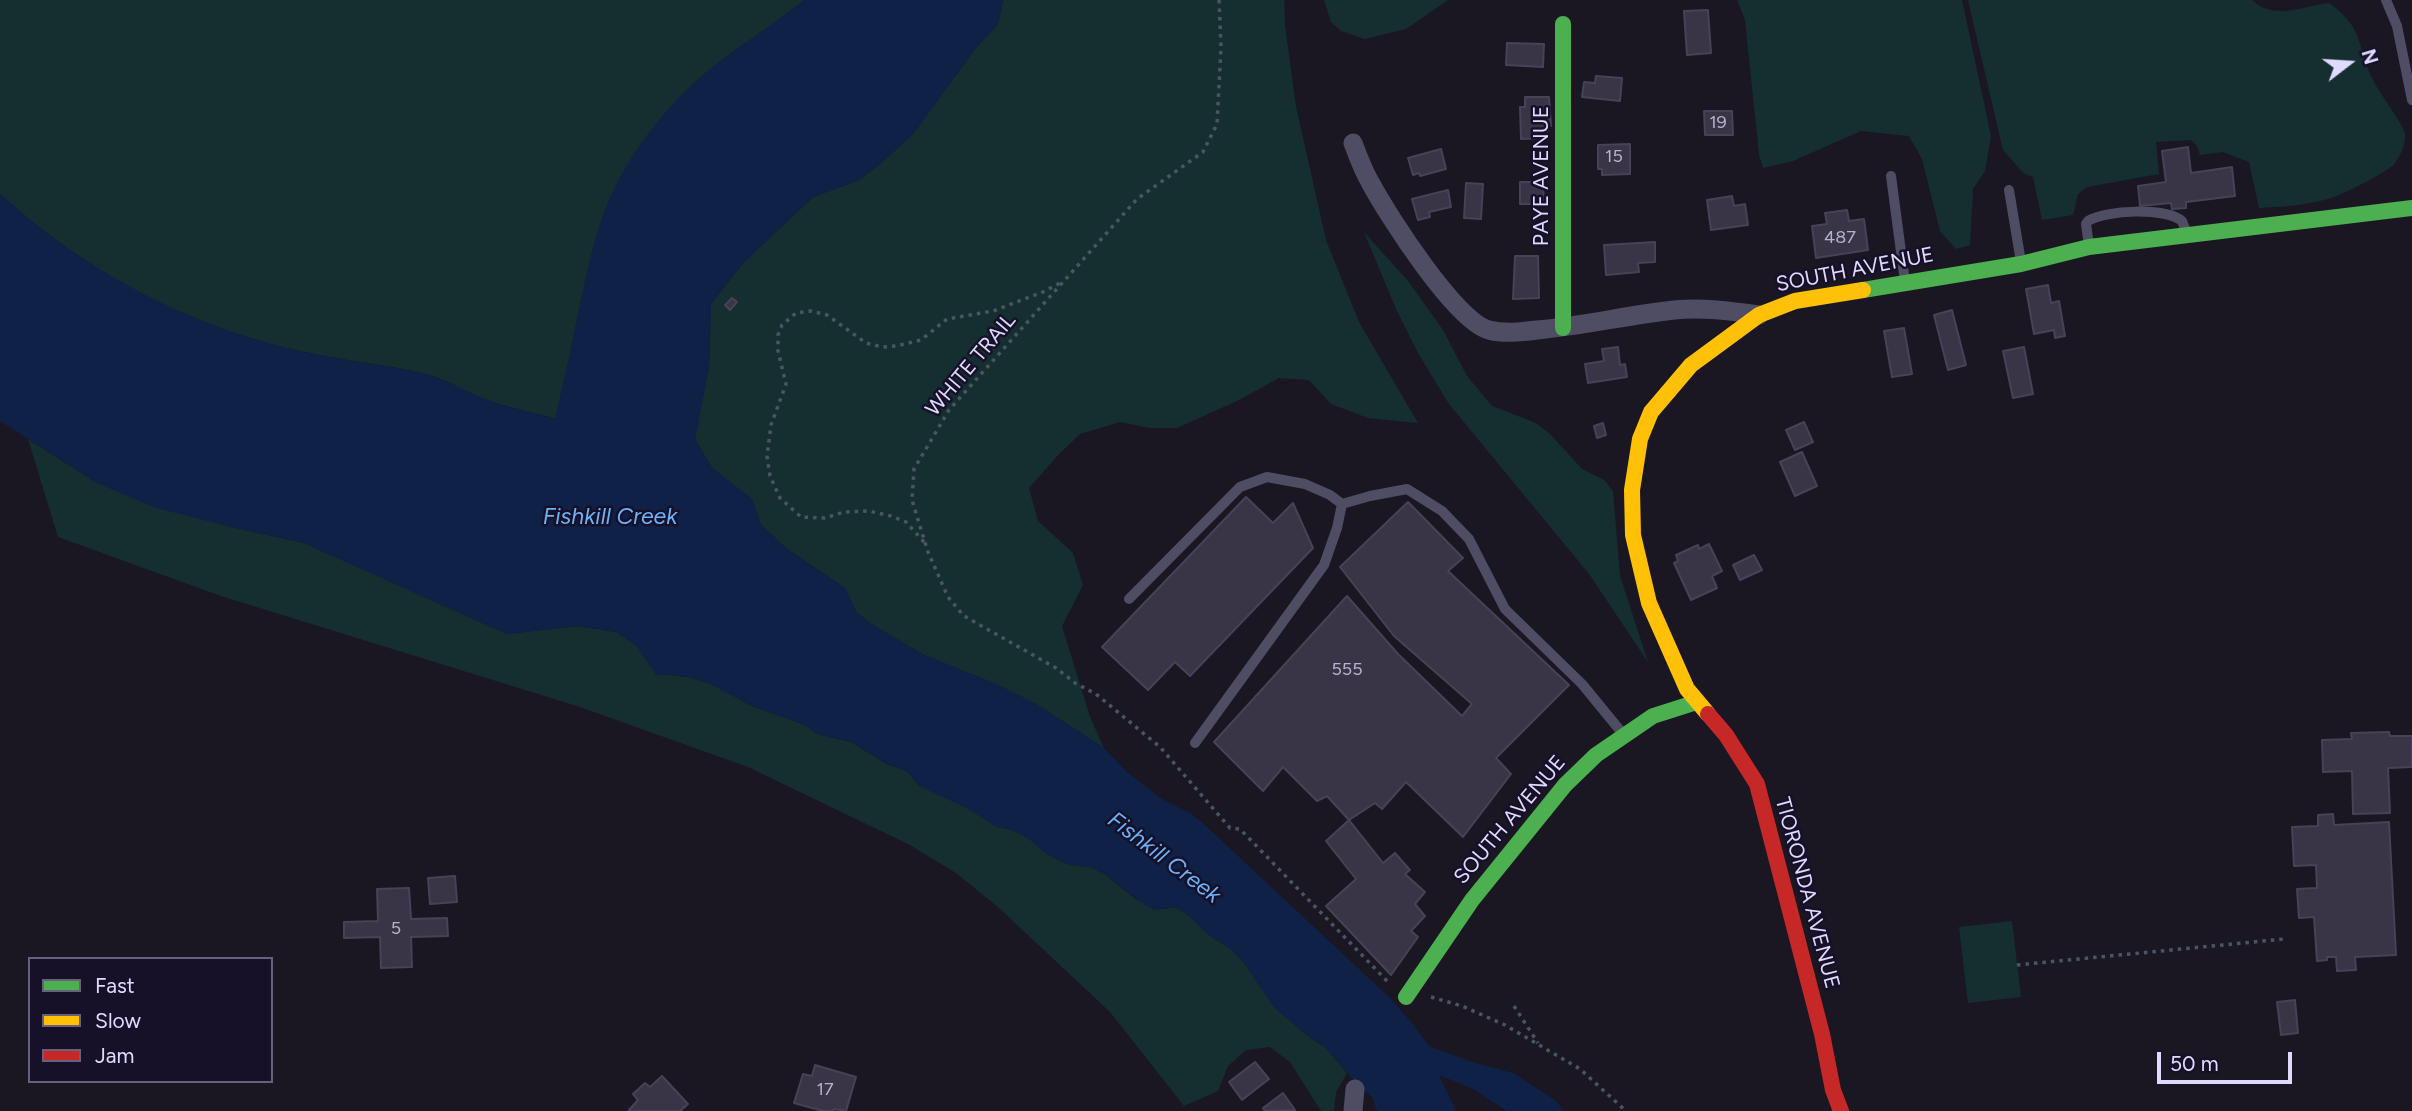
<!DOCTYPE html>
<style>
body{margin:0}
#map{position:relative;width:2412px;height:1111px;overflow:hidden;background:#1a1723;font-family:Figtree,sans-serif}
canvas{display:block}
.legend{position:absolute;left:28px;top:957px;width:245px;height:126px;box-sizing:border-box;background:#161129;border:2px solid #67617e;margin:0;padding:9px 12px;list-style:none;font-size:21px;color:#e0dafe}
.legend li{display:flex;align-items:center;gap:14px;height:35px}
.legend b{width:35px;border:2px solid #67617e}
.north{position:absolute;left:2314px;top:28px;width:70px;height:70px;-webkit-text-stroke:5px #161129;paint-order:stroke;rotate:73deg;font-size:19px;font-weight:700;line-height:28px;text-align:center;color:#e0dafe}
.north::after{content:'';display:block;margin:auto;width:24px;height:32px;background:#e0dafe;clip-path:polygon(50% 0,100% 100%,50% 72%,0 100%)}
.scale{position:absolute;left:2157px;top:1052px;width:135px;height:32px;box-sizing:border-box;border:4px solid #e0dafe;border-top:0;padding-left:9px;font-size:21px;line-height:24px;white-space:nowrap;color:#e0dafe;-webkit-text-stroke:5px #161129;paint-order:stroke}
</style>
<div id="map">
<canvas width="2412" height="1111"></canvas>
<ul class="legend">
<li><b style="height:9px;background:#4caf50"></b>Fast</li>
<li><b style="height:9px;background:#ffc107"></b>Slow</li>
<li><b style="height:9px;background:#c62828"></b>Jam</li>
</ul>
<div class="north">N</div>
<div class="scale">50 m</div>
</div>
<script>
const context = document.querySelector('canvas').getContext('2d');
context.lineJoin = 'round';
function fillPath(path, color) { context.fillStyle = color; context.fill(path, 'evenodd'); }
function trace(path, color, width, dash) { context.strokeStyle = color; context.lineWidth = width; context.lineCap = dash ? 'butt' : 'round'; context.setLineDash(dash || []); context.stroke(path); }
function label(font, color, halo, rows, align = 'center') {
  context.font = font + ' Figtree,sans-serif'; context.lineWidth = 5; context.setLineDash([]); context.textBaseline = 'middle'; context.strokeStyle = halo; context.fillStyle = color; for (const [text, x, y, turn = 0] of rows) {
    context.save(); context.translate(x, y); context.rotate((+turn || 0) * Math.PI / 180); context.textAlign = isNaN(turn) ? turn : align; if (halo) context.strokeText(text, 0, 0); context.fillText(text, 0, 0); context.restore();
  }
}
const green = new Path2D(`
 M0,0H804L769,28L727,56L693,84L660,119L605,210L587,274L556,419C527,411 496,405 469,393C451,384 445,379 425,374C385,364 344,361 304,352C191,328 85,272 0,194Z
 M1003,0H1284L1285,25L1296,107L1326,240L1359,322L1418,423L1368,418L1331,404L1309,380L1279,378L1237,401L1177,428H1150L1120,422L1080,434L1058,455L1029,488L1038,521L1073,553L1083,585L1062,626L1090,717L1104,748L1036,704L996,684L924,655L870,623L856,612L845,588L786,548L761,525L752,499L712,468L695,439L709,366L711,304L743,263L813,197L859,180L881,163L913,134L975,49L998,24Z
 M1324,0H1448L1406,29L1365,39L1341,31L1331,22Z
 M1737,0H1962L1991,136L1985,171L1973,189L1970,245L1956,249L1940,231L1922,159L1909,136L1861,131L1793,161L1763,168L1759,154L1745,20Z
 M1968,0H2252C2274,21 2303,6 2329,3C2365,29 2356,45 2373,80C2379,93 2404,125 2405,134C2406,143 2400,158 2394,164C2388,172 2338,197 2328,199C2306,205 2282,207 2259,208L2249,162L2223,152L2200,155L2197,146L2191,140L2156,142L2159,174L2087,187L2078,194L2073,215L2042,220L2033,177L2023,173L2003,150Z
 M1364,232L1408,281L1443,330L1467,376L1492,406L1536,423L1550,434L1582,469L1604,480L1613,491L1620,576L1648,662L1589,574L1449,404L1418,353L1396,309Z
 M28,439L97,483L227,526L304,543L507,634L577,626L616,632L637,646L656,674L689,677L711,684L752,706L805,725L817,734L851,742L885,763L908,772L918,785L969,809L997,827L1012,830L1028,838L1047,854L1060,861L1071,865L1090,867L1103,873L1137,900L1164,909L1174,907L1186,913L1209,935L1231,949L1245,964L1274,1007L1309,1037L1325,1047L1347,1073L1336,1092L1334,1111H1321L1290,1062L1270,1047L1246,1050L1228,1066L1218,1091L1184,1106L1110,1012L998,907L956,873L910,845L748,767L577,706L221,596L58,537Z
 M2012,921L2021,997L1968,1003L1959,927Z`);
const water = new Path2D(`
 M804,0H1003L998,24L975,49L913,134L881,163L859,180L813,197L743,263L711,304L709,366L695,439L712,468L752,499L761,525L786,548L845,588L856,612L870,623L924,655L996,684L1036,704L1104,748L1127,772L1162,799L1190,813L1206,826L1390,998L1412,1023L1429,1046L1472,1062L1513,1073L1555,1100L1564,1111H1507L1473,1089L1439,1075L1456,1111H1377L1372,1097L1357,1084L1325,1047L1309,1037L1286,1018L1274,1007L1245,964L1231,949L1209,935L1186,913L1174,907L1156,910L1146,906L1103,873L1090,867L1071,865L1060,861L1047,854L1028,838L1012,830L997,827L969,809L918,785L908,772L886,763L851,742L817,734L805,725L752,706L711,684L689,677L656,674L637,646L616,632L577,626L507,634L304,543L227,526L156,508L97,483L0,421V194C84,271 192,328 304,352C344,361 385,364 425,374C443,379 452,384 469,392C495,405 527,411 555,419C562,387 570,356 576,324C584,286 591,246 605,210C623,163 656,118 693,84C727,52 768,29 804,0Z`);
const building = new Path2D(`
 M1708,10L1711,53L1687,55L1684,11Z
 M1507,43L1544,44L1543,67L1506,65Z
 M1596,76L1622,78L1620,101L1582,97L1584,82L1595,83Z
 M1525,97H1549L1551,126H1547V138L1521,139L1520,107H1525Z
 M1704,111H1732L1733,135H1705Z
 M1630,144V174L1602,175V169H1598V145Z
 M2188,147L2191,173L2232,167L2235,196L2186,202V208L2172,209L2171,203L2140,206L2138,186L2166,182L2162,151Z
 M1441,149L1446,169L1420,176L1419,173L1413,175L1408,158Z
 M1520,182H1543L1544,204H1520Z
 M1466,183L1483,184L1481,219L1464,218Z
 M1448,190L1451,207L1429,212L1430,217L1418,220L1412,199Z
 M1732,196L1734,206L1745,204L1748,225L1711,230L1707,200Z
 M1847,210L1849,221L1864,219L1868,250L1816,258L1812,226L1827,224L1825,213Z
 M1655,242V262L1638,263L1639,272L1606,275L1604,245Z
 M1515,256H1538L1539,298L1513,299Z
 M2048,285L2051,303L2059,301L2065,336L2055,338L2054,330L2034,334L2026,289Z
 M732,298L737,302L730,310L725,305Z
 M1952,310L1966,365L1948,370L1934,315Z
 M1904,328L1912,374L1892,377L1884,331Z
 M1618,347L1620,365L1625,364L1627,377L1588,383L1585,364L1604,361L1602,349Z
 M2024,347L2033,394L2013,398L2003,351Z
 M1804,422L1813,442L1795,450L1786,430Z
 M1603,423L1606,435L1597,438L1594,426Z
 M1802,452L1817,486L1795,496L1780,462Z
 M1246,497L1273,523L1293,503L1313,548L1190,676L1175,662L1148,690L1102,647Z
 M1408,502L1463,558L1448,571L1569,685L1496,758L1511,774L1463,837L1406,782L1382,809L1375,803L1349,820L1327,796L1317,801L1283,767L1263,791L1214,742L1347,596L1398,654L1462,716L1472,704L1394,636L1340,567Z
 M1709,544L1722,571L1712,576L1717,588L1691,600L1674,563L1678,561L1676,555L1698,545L1699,549Z
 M1754,555L1762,570L1740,580L1733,565Z
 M2389,732L2390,736H2412V767L2388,768L2390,813L2353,814L2352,771L2323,772L2322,740L2352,739L2351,733Z
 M2333,814L2334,825L2389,822L2396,955L2355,957L2356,970L2337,971L2336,957H2327V960L2317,961L2314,917L2299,918L2297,889L2317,888L2316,865L2294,866L2292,827L2318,826V815Z
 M1349,820L1383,863L1395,853L1410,870L1405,874L1425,892L1415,904L1425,916L1411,931L1418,937L1391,975L1326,906L1356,879L1326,841Z
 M455,876L457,902L430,904L428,878Z
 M409,888L411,919L447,918L448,936L411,937L412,967L381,968L380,937L344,938V922L378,921L377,889Z
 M2295,1000L2298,1033L2281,1035L2277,1002Z
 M1255,1062L1269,1079L1242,1100L1229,1082Z
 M815,1065L856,1077L846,1111L834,1109L833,1111H823L794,1103L803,1074L812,1076Z
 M662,1076L688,1104L680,1111H628L638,1100L633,1094L645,1083L650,1087Z
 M1283,1093L1295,1110L1265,1111L1263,1108Z`);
const path = new Path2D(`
 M1219,0L1221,47L1217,124L1203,152L1137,199L949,410L914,469L912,500L928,552L948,597L964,616L1056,668L1075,683L1096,694L1160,747L1230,828L1240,829L1389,983
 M924,542L906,522L891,516L869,511L844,512L825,518L801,517L780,498L770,476L767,456L771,425L786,384L778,351V335L782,325L796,313L811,311L827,315L866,343L882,347L896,346L921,340L947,319L993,311L1043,292L1060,283
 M2017,965L2284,939
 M1431,997L1462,1006L1505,1025L1580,1069L1626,1111
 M1514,1006L1538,1043`);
const lane = new Path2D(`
 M2386,0L2397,26L2412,100
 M1891,176L1905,282
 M2009,190L2021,262
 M2089,246L2086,224L2088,221C2106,210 2165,207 2182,221L2187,234
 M1129,599L1240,487L1267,477L1305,484L1330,495L1342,504L1370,496L1407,489L1442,511L1469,539L1505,609L1582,684L1623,734
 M1195,743L1324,565L1337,528L1342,504`);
const street = new Path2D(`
 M1353,143C1358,156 1363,170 1370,182C1387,214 1456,322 1489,330C1504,334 1521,332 1537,330C1583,326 1628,315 1674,310C1702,307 1731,311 1759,315
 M1353,1111L1355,1089`);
const fast = new Path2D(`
 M1563,24V328
 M1863,290L2021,264L2089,247L2412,208
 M1406,997L1472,900L1565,785L1596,755L1653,716L1697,702`);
const slow = new Path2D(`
 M1708,714L1687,689L1649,603L1633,535L1632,490L1640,439L1651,412L1691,365L1759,315L1795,301L1863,290`);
const jam = new Path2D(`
 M1708,714L1726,735L1757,784L1822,1034L1833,1090L1841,1111`);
const numberNames = [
 ["19",1718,123],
 ["15",1614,157],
 ["487",1840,238],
 ["555",1347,670],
 ["5",396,929],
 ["17",825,1090]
];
const streetNames = [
 ["PAYE AVENUE",1542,176,-90],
 ["SOUTH AVENUE",1855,270,-11],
 ["WHITE TRAIL",971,365,-50],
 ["SOUTH AVENUE",1510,820,-50],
 ["TIORONDA AVENUE",1807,893,75]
];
const waterNames = [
 ["Fishkill Creek",610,517],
 ["Fishkill Creek",1164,858,37]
];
fillPath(green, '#152f31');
fillPath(water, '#0f2147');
fillPath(building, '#393546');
trace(building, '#474257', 2);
trace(path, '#4a5564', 3.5, [3.5, 5]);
trace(lane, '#4f4d64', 10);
trace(street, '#4f4d64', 19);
trace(fast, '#4caf50', 16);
trace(slow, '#ffc107', 16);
trace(jam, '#c62828', 16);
label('18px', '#b6b1d0', null, numberNames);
label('21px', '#e0dafe', '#161129', streetNames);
label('italic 23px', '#6cb2fb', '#161129', waterNames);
</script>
